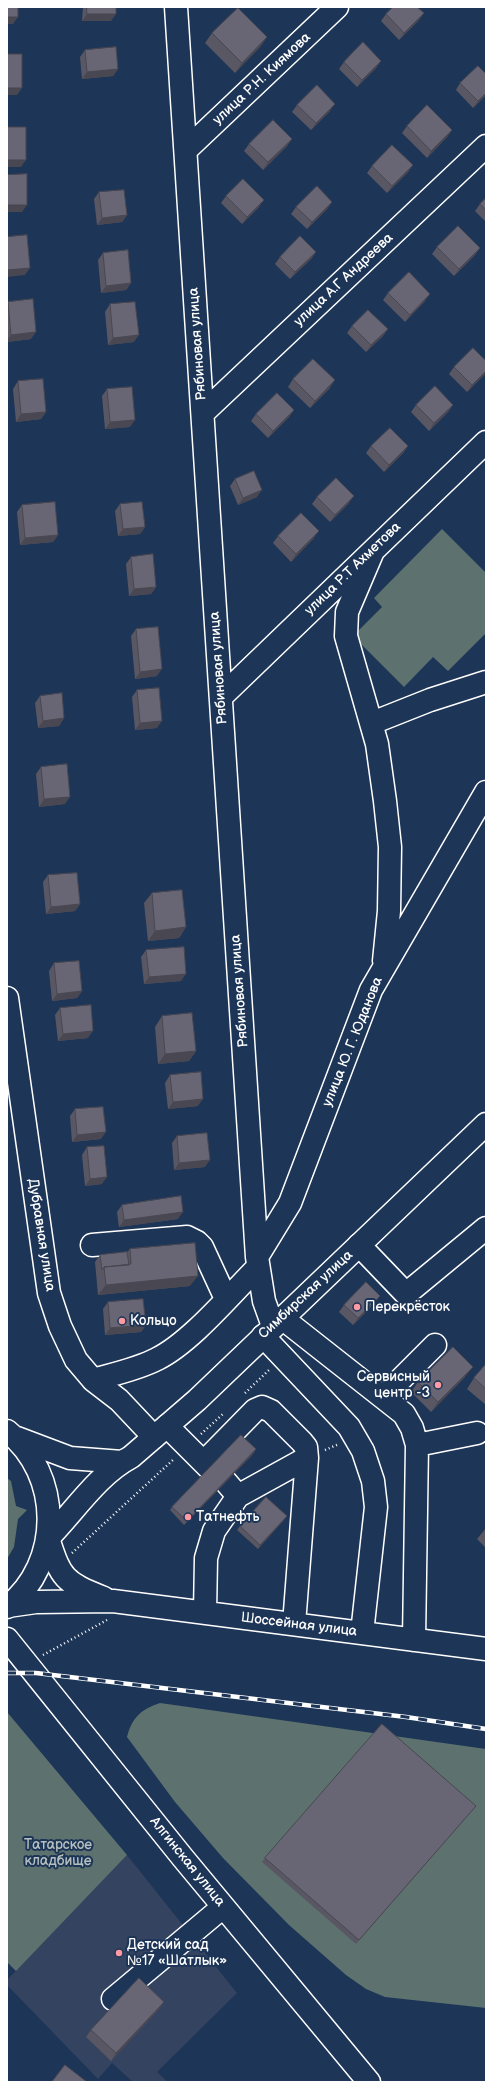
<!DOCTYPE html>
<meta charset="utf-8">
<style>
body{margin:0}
#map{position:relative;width:493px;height:2089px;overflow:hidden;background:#1d3557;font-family:"Balsamiq Sans",sans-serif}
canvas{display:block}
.frame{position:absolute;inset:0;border:8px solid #fff;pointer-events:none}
</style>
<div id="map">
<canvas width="493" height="2089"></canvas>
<div class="frame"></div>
</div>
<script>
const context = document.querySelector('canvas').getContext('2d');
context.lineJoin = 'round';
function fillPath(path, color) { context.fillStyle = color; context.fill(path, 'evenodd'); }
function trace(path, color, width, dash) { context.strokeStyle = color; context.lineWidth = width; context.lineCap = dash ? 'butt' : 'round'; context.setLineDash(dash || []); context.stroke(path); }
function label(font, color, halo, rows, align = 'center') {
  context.font = font + ' "Balsamiq Sans",sans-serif'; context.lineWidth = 4; context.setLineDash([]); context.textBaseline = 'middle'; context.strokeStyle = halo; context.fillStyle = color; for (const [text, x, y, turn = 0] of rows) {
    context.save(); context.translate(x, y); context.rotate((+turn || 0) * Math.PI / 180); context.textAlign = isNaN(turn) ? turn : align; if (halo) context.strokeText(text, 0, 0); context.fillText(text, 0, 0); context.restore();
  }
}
const built = new Path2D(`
 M127,1855L237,1993L157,2072L168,2082H133L112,2063L98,2079L7,1985V1980Z`);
const green = new Path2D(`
 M442,529L486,573V633L448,671L433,657L404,687L353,636L382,607L374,598Z
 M7,1478L11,1481L16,1506L27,1510L18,1519L14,1547L7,1559Z
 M160,1703L486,1749V2008L385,1997L366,1989L346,1975L289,1925L223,1858L175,1802L127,1737C132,1717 142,1709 160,1703Z
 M7,1712L127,1855L16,1971L7,1962Z`);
const path = new Path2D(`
 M245,1393L269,1370
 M201,1434L223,1414
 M325,1450L339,1444
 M72,1553L174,1459
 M43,1655L107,1620`);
const minor = new Path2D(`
 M176,7L257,1257L264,1301L273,1326
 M186,150L337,7
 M203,413L486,146
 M373,551L347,612L346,636L377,744L385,801L390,847L389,911L384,961
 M221,697L486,442
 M372,723L430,700L486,682
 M7,998L49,1293L60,1326L76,1360L93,1380L119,1400L154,1437
 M92,1245L187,1237L197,1242L202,1247L226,1299
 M359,1245L406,1294L486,1228
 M257,1257L290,1203L371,990L486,792
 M282,1318L404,1414L412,1428L417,1445L414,1640
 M263,1336L349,1427L363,1451L373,1481L376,1507L362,1633
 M93,1380C114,1374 138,1369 157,1359C190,1343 231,1294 258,1267
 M383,1397L435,1345
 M167,1426L210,1469
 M417,1445L477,1433
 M204,1462L255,1410L262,1407L271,1411L302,1442L306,1447L307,1458L294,1624
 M226,1482L238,1496
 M48,1538C61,1579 64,1582 104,1598
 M8,1606L36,1602L113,1601L486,1649
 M205,1613L206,1558L214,1531L238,1496L307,1458
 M7,1639L183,1858L369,2082
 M113,1999L223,1907`);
const major = new Path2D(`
 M7,1431C62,1474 63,1563 7,1607
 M17,1438L70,1458L122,1462
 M48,1538C74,1512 97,1475 131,1457L197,1400L486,1124`);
const rail = new Path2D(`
 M7,1673H36L406,1717L486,1729`);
const wall = new Path2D(`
 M83,7H116L111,21H82Z
 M424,13L419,20L399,40L381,21L386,14Z
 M212,33L267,37L260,47L235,73L205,43Z
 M85,50L118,69L113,76L82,79L80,57Z
 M381,61L376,68L357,87L339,69L344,62Z
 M486,74V95L473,108L456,90L460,83Z
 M297,105L330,111L311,130L292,112Z
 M407,126L452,130L447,137L427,158L402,133Z
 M292,139L287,146L263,170L244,151L249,144Z
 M413,165L408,172L387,193L367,173L372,166Z
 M99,192L127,215L122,222L97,225L94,199Z
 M226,196L259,207L242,224L221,203Z
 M486,198V222L475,211L480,204Z
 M332,202L327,209L307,229L291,214L296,207Z
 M437,247L480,248L475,255L454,276L432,254Z
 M316,252L311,259L290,279L275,264L280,257Z
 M103,253L131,283L126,290L101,293L98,260Z
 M388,293L425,301L405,322L383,300Z
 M7,302H8L31,339L7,342Z
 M110,304L134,342L108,345L105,312Z
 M352,326L388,329L383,336L366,352L347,333Z
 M486,361V373L467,392L449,374L454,367Z
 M293,379L330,388L310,408L288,387Z
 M18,381L46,412L41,419L16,422L13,389Z
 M107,389L130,427L105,429L102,396Z
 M416,405H453L448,412L429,431L411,412Z
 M294,410L289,417L268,438L251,421L256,414Z
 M371,446H408L403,453L384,472L366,453Z
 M235,479L257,497L238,505L230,486Z
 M317,497L349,503L330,522L312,504Z
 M120,504L145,527L140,534L118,536L115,511Z
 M22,505L58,535L53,542L20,545L17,512Z
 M278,536L314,538L291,562L273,543Z
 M131,557L156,587L151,594L129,596L126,564Z
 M136,629L157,676L135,679L131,636Z
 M137,690L157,728L135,730L132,697Z
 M40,696L64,718L59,726L38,728L35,703Z
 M41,767L65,804L39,807L36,774Z
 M48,875L80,904L75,911L46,914L43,882Z
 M152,893L186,927L179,938L148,941L144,903Z
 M146,950L181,981L144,984L141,957Z
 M54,963L82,991L77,998L52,1001L49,971Z
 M60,1008L88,1038L58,1041L55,1015Z
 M162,1016L196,1051L189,1061L158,1064L155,1027Z
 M170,1075L198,1106L168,1109L165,1083Z
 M75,1109L101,1139L72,1142L70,1116Z
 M177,1136L205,1167L174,1170L172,1143Z
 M87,1147L102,1184L85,1186L82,1155Z
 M122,1205L178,1219L119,1227L117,1212Z
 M130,1249L190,1286L98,1295L95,1262L100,1255L127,1252Z
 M108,1302L146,1325L141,1332L105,1335L103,1309Z
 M375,1303L353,1325L339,1312L344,1305Z
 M486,1364V1405L467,1389L474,1378Z
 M465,1377L431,1412L411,1392L418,1382Z
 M254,1453L184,1525L170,1510L172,1507Z
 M287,1516L284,1520L258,1549L237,1530L240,1526Z
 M486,1528V1548L477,1539Z
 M476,1806L356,1944L262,1862L265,1858Z
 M164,2002L159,2009L111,2061L86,2037L91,2030Z`);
const shadedWall = new Path2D(`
 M424,13L419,20L399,40L404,33Z
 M87,14H116L111,21H82Z
 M7,17H18L13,24H7Z
 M267,37L260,47L235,73L242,63Z
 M381,61L376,68L357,87L362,80Z
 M118,69L113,76L82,79L87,72Z
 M7,88H22L17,95H7Z
 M486,93V95L473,108L478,101Z
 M335,104L330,111L311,130L316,123Z
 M452,130L447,137L427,158L431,151Z
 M292,139L287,146L263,170L268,162Z
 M7,160H26L21,167H7Z
 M413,165L408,172L387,193L392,186Z
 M264,200L259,207L242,224L247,217Z
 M332,202L327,209L307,229L312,222Z
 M7,205H27L22,212H7Z
 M127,215L122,222L97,225L102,218Z
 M480,248L475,255L454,276L459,269Z
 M316,252L311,259L290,279L295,272Z
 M30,268L25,275L7,277V270Z
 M131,283L126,290L101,293L106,286Z
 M430,294L425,301L405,322L410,315Z
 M388,329L383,336L366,352L371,345Z
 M36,332L31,339L7,342V340L11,335Z
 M139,335L134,342L108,345L113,338Z
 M486,371V373L467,392L472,385Z
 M335,380L330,388L310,408L315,401Z
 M453,405L448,412L429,431L434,423Z
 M294,410L289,417L268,438L273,431Z
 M46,412L41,419L16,422L21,414Z
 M135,420L130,427L105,429L110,422Z
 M408,446L403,453L384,472L389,465Z
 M262,490L257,497L238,505L243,498Z
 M354,496L349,503L330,522L335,515Z
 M145,527L140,534L118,536L123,529Z
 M319,531L314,538L291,562L296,554Z
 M58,535L53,542L20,545L25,538Z
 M156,587L151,594L129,596L134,589Z
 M162,669L157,676L135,679L140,672Z
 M64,718L59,726L38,728L43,721Z
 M162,721L157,728L135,730L140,723Z
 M70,797L65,804L39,807L44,799Z
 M80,904L75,911L46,914L51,907Z
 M186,927L179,938L148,941L155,931Z
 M186,974L181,981L144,984L149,977Z
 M82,991L77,998L52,1001L57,994Z
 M93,1031L88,1038L58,1041L63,1034Z
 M196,1051L189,1061L158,1064L165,1054Z
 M203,1099L198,1106L168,1109L173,1102Z
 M106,1132L101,1139L72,1142L77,1135Z
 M210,1160L205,1167L174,1170L179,1163Z
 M107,1177L102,1184L85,1186L90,1179Z
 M183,1212L178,1219L119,1227L124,1220Z
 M198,1276L190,1286L98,1295L106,1285Z
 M380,1296L375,1303L353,1325L358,1318Z
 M146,1325L141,1332L105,1335L110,1328Z
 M473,1367L465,1377L431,1412L438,1402Z
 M256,1449L254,1453L184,1525L187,1521Z
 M287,1516L284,1520L258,1549L260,1545Z
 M164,2002L159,2009L111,2061L116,2053Z`);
const building = new Path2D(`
 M7,7H18V17H7Z
 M87,7H116V14H87Z
 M393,7H417L424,13L404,33L386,14Z
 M238,8L267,37L242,63L212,33Z
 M363,42L381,61L362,80L344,62Z
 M116,47L118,69L87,72L85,50Z
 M7,54H22V88H7Z
 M478,66L486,74V93L478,101L460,83Z
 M317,85L335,104L316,123L297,105Z
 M427,105L452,130L431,151L407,126Z
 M273,120L292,139L268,162L249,144Z
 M7,127H26V160H7Z
 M392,145L413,165L392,186L372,166Z
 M27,174V205H7V175Z
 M243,179L264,200L247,217L226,196Z
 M317,186L332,202L312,222L296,207Z
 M124,190L127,215L102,218L99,192Z
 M486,198V210L480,204Z
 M458,226L480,248L459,269L437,247Z
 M27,235L30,268L7,270V237Z
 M300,236L316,252L295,272L280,257Z
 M128,250L131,283L106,286L103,253Z
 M409,272L430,294L410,315L388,293Z
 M33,299L36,332L11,335L8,302Z
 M135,302L139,335L113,338L110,304Z
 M368,310L388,329L371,345L352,326Z
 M473,348L486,361V371L472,385L454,367Z
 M313,359L335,380L315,401L293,379Z
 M43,379L46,412L21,414L18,381Z
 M435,386L453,405L434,423L416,405Z
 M132,387L135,420L110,422L107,389Z
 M277,393L294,410L273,431L256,414Z
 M390,428L408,446L389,465L371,446Z
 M254,471L262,490L243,498L235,479Z
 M336,478L354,496L335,515L317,497Z
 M55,502L58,535L25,538L22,505Z
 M142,502L145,527L123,529L120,504Z
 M301,513L319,531L296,554L278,536Z
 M153,554L156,587L134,589L131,557Z
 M158,627L162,669L140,672L136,629Z
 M159,688L162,721L140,723L137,690Z
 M62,693L64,718L43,721L40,696Z
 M67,764L70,797L44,799L41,767Z
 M77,873L80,904L51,907L48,875Z
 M182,890L186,927L155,931L152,893Z
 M184,947L186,974L149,977L146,950Z
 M79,961L82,991L57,994L54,963Z
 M91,1005L93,1031L63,1034L60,1008Z
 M192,1013L196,1051L165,1054L162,1016Z
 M201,1072L203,1099L173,1102L170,1075Z
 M103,1107L106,1132L77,1135L75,1109Z
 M207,1133L210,1160L179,1163L177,1136Z
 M104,1146L107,1177L90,1179L87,1147Z
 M181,1196L183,1212L124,1220L122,1205Z
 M195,1243L198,1276L106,1285L104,1267L131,1264L130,1249Z
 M127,1252L129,1265L104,1267L102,1270L100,1255Z
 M366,1282L380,1296L358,1318L344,1305Z
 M143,1299L146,1325L110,1328L108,1302Z
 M453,1347L473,1367L438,1402L418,1382Z
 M486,1364V1389L474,1378Z
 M241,1435L256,1449L187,1521L172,1507Z
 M266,1497L287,1516L260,1545L240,1526Z
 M382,1724L476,1806L359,1940L265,1858Z
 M139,1978L164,2002L116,2053L91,2030Z
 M65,2065L87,2082H52Z`);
const markers = [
 [357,1307,4,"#ff9aa2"],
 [122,1321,4,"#ff9aa2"],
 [438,1385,4,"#ff9aa2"],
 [188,1517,4,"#ff9aa2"],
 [119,1953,4,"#ff9aa2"]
];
const streetNames = [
 ["улица Р.Н. Киямова",262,79,-43],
 ["улица А.Г Андреева",344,280,-43],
 ["Рябиновая улица",198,344,-94],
 ["улица Р.Т Ахметова",353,569,-44],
 ["Рябиновая улица",219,668,-94],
 ["Рябиновая улица",240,991,-94],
 ["улица Ю. Г. Юданова",353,1042,-68],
 ["Дубравная улица",41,1235,81],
 ["Симбирская улица",306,1295,-43],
 ["Шоссейная улица",299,1625,7],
 ["Алгинская улица",187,1862,51]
];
const poiNames = [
 ["Перекрёсток",365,1307],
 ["Кольцо",130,1321],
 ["Сервисный",430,1377,"right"],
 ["центр -3",430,1393,"right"],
 ["Татнефть",196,1517],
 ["Детский сад",127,1945],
 ["№17 «Шатлык»",127,1961]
];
const parkNames = [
 ["Татарское",58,1845],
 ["кладбище",58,1861]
];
fillPath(built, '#344360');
fillPath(green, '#5d726e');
trace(minor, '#fff', 25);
trace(major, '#fff', 25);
trace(path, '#fff', 2.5, [1, 3]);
trace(minor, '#1d3557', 22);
trace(major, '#1d3557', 22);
trace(rail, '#fff', 4.5);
trace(rail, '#1d3557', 3, [9]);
fillPath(wall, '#595764');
fillPath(shadedWall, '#494751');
fillPath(building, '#686574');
trace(building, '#494751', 1);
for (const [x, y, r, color] of markers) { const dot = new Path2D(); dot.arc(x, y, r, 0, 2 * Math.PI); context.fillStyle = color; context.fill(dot); trace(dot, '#1d3557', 1.5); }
label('14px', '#fff', '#1d3557', streetNames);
label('14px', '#fff', '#1d3557', poiNames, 'left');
label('14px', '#b6c0be', '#1d3557', parkNames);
</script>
